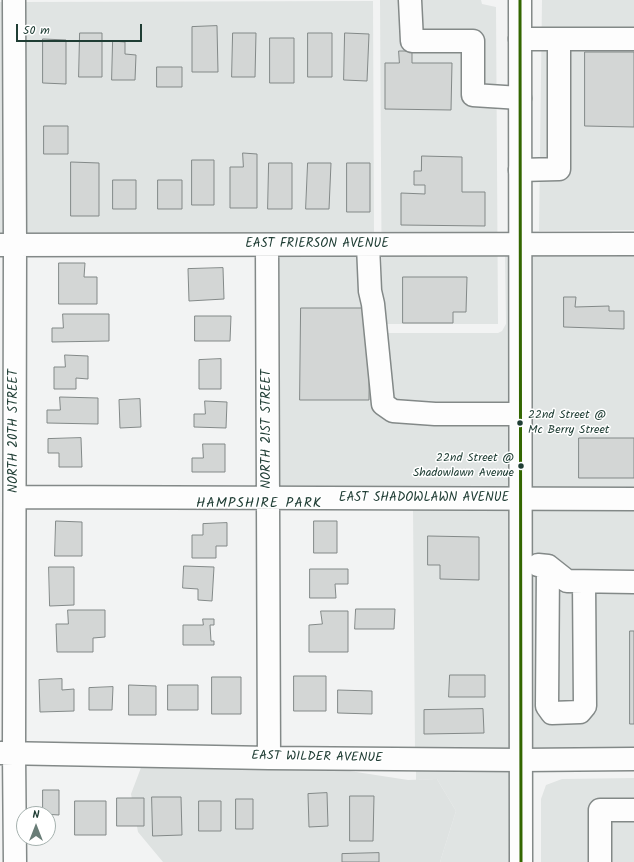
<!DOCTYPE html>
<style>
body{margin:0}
#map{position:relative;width:634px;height:862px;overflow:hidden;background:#f2f3f3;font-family:Kalam,sans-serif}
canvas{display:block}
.north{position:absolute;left:16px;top:806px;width:40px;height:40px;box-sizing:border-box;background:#fff;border:1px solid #a5b1ae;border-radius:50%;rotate:0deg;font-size:11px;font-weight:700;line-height:16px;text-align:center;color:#1f3d34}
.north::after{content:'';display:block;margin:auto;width:14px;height:18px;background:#697d77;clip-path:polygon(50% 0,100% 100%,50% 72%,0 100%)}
.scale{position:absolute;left:16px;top:24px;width:126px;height:18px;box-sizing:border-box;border:2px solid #1f3d34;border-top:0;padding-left:5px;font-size:12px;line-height:14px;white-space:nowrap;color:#1f3d34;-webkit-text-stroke:3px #fff;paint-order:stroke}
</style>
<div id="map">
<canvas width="634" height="862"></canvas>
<div class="north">N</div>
<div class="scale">50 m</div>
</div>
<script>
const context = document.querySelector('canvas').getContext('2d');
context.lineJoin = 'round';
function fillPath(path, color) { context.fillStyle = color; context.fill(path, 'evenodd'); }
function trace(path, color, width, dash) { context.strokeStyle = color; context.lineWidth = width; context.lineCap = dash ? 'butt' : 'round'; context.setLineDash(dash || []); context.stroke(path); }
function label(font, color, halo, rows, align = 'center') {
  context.font = font + ' Kalam,sans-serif'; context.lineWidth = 3; context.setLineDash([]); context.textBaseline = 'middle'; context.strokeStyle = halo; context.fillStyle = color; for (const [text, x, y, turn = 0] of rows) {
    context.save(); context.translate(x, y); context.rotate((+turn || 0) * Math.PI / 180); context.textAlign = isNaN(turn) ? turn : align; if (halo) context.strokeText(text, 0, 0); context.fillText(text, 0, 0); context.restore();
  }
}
const built = new Path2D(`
 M380,0H481L482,4L496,7L498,324H382Z
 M542,0H634V230L539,231Z
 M373,1L374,235H24L22,2Z
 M0,2H5L6,235H0Z
 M276,254L374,255L382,333H498L502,331L506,324L505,255H512V489H277Z
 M634,254V489H529V255Z
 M634,508V750H529V509Z
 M413,509H512V750H415Z
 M416,769L512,770V862H440L456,811L437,779L416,780Z
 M634,778V862H541V799L546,785L562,779Z`);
const green = new Path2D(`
 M142,765L340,768L343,770L408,780L437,779L456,811L440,862H163L138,832L131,794Z`);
const building = new Path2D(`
 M217,26L218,72H192V27Z
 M80,33H102V77H79Z
 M233,33H256L255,77H232Z
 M308,33H332V77H308Z
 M345,33L369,34L367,81L344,80Z
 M270,38H294V83H270Z
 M43,39L66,40V84L43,83Z
 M113,41L125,42V54L136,55L135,80H112Z
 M399,51H412V63H452L451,110L385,109V63H399Z
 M585,52H634V127L585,126Z
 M157,67H182V87H157Z
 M44,126H68V154H44Z
 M243,153L257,154V208H230V167H243Z
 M422,156L462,157V192H485V226L401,225V193L425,194V185H414V171H421Z
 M192,160H214V205H192Z
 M71,162L99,163V216H71Z
 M269,163H292V209H268Z
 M308,163H331L329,209H306Z
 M347,163H370V212H347Z
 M113,180H136V209H113Z
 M158,180H182V209H158Z
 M59,263H85L84,277H97V304H59Z
 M223,268L224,299L189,301L188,269Z
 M403,277H467L466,312H453V323H403Z
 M564,297H576L575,307L609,306V311H624V329L564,327Z
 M301,308H370L369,400H300Z
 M63,314H109V341L52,342V328H63Z
 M195,316H231L230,341H195Z
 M65,355L88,356V379L76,378V389H54V367H65Z
 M221,359V389H199V360Z
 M60,397L98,398V424L47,423V410H60Z
 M140,399L141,427L120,428L119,400Z
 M205,401L227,402L226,428L194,427V414H205Z
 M81,438L82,467H59V453H48V439Z
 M579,438H634V478H579Z
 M203,444H225V472H192V458H203Z
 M56,521L82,522V556H55Z
 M314,521H337V553H314Z
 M227,523V546H216V558H192V535H203V524Z
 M428,536L479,537V580L440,579V565H428Z
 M184,566L214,567L212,601L198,600V589L183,588Z
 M49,567H74V605L50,606Z
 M310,569H348V584H335L336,598H310Z
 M356,609H395L394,629H355Z
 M68,610H105V637L93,638V652H57L56,624H68Z
 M321,611H348V652H309V625L322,624Z
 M203,619H214V625H210L211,641H214V645H183V625H203Z
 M630,631H634V724H630Z
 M450,675H485V697H449Z
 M294,676H326V711H294Z
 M212,677H241V714H212Z
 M62,679V690L74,689V711L40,712L39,680Z
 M129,685L156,686V715H129Z
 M168,685H198V710H168Z
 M113,687L112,710H89V688Z
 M338,690L372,691V714L338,713Z
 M483,709L484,733L424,734V710Z
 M43,790H59V815L43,814Z
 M327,793L328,826L309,827L308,794Z
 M350,796H374L373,841H350Z
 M152,797H181L182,835L153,836Z
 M117,798H144V826H117Z
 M236,799H253V829H236Z
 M75,801H106V835H75Z
 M199,801H221V831H199Z
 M379,853V862H342V854Z`);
const minor = new Path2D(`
 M14,0L15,245L14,753L15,862
 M410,0L412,41H473V95L520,98
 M520,39H634
 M520,170L559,169V39
 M1,245L634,244
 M267,245L269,758
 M368,245L370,291L373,304L383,404L393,411L435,414H521
 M15,497L634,499
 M538,565L548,566L567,581L634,582
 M548,566L547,706L552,713L580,712L585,706L584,582
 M0,753L269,758L520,760L634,759
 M600,862V810H634`);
const major = new Path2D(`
 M520,0L521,862`);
const bus1 = new Path2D(`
 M520,0L521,862`);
const markers = [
 [520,423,3.5,"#1f3d34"],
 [521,466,3.5,"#1f3d34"]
];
const busNames = [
 ["22nd Street @",528,416],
 ["Mc Berry Street",528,431],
 ["22nd Street @",514,459,"right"],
 ["Shadowlawn Avenue",514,474,"right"]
];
const streetNames = [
 ["EAST FRIERSON AVENUE",317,245],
 ["NORTH 21ST STREET",268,429,-90],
 ["NORTH 20TH STREET",15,431,-90],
 ["EAST SHADOWLAWN AVENUE",424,499],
 ["EAST WILDER AVENUE",317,758,1]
];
const neighbourhoodNames = [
 ["HAMPSHIRE PARK",259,505]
];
fillPath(built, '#e0e4e3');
fillPath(green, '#dee2e1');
fillPath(building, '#d3d6d5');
trace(building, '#838988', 1);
trace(minor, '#838988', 25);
trace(major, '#838988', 25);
trace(minor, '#fdfdfd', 22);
trace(major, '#fdfdfd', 22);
trace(bus1, '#360', 3);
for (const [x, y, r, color] of markers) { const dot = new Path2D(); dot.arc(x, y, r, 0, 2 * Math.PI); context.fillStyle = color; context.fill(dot); trace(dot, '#fff', 1.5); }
label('12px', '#1f3d34', '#fff', busNames, 'left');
label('13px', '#1f3d34', '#fff', streetNames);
context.letterSpacing = '1px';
label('14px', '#1f3d34', '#fff', neighbourhoodNames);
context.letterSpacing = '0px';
</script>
